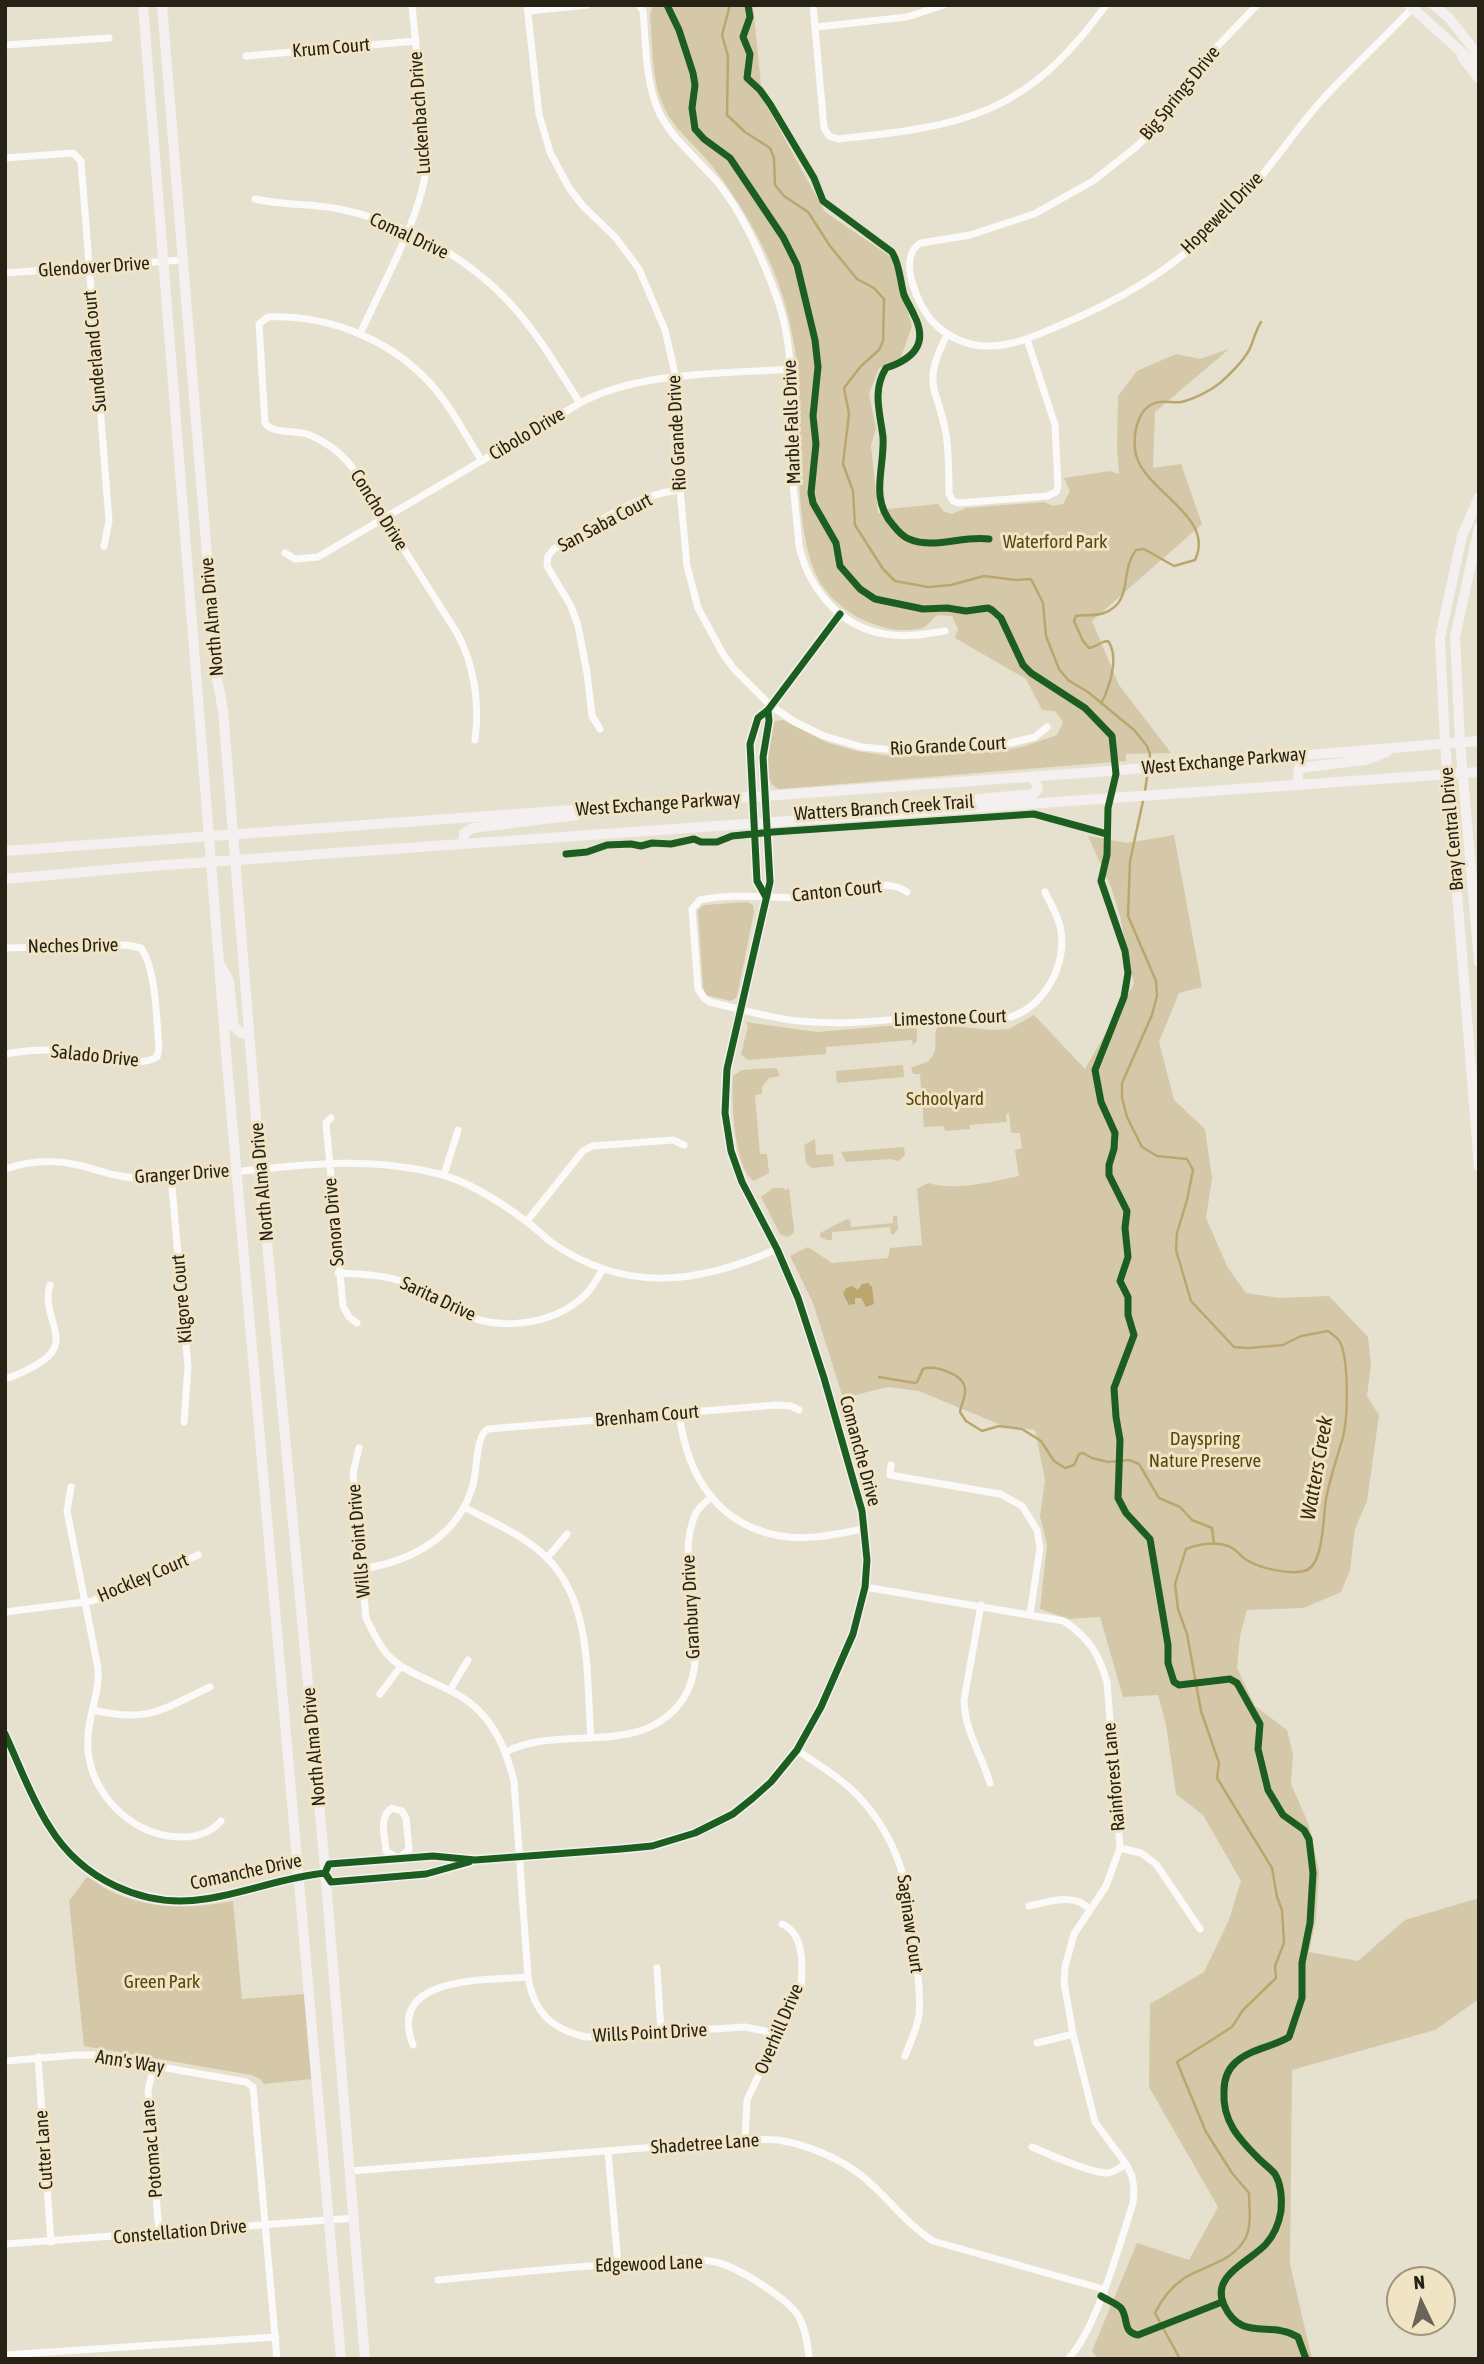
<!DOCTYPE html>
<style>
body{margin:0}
#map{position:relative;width:1484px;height:2364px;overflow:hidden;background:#e6e0cf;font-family:"Asap Condensed",sans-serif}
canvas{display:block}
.frame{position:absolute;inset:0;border:7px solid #262216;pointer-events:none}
.north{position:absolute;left:1386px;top:2266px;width:70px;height:70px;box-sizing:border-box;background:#f0e4c5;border:2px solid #9f967f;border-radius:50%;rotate:355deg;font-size:19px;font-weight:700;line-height:28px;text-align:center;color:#262216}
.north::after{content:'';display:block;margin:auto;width:24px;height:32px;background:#696457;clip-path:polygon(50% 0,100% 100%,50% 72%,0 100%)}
</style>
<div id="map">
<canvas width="1484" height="2364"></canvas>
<div class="frame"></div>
<div class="north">N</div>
</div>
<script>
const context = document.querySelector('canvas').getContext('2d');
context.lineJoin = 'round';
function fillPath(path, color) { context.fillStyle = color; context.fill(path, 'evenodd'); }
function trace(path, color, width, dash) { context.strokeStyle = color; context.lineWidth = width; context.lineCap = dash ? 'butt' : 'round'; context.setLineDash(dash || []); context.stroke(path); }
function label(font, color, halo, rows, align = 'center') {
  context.font = font + ' "Asap Condensed",sans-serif'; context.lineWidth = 6; context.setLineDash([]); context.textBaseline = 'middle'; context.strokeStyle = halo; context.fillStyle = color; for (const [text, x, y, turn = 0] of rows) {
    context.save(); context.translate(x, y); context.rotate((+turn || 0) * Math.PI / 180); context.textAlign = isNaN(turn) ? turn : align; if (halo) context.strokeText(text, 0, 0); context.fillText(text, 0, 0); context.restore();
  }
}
const green = new Path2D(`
 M653,5H753L761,85L760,94L825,212L891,257L912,326L901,357L879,368L869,394L876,429L871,445L878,514L887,509L938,504L943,511L952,514L966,508L1044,502L1053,506L1063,504L1070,491L1064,478L1110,471L1119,474L1117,450L1118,396L1137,371L1176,354L1200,359L1229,349L1155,412L1153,468L1181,464L1202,524L1092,621L1119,685L1171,753L1126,754V761L780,789C758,784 770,737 775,721L783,720L828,743L857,751L896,757L1009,749L1022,747L1057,735L1063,722L1055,711L1042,710L1026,679L955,638L958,629L952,616L938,615C931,618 929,626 922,628C888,637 844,616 824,588C793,545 799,443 799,390C798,362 793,334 786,307C772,256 744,207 712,166C697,146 676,132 665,109C651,82 653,46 650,15Z
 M1174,835L1202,987L1179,993L1159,1042L1174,1100L1205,1129L1212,1178L1206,1218L1228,1268L1246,1293L1280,1298L1329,1296L1368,1337L1371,1365L1367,1396L1379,1415L1367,1501L1355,1529L1350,1570L1341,1592L1304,1608L1247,1610L1240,1636L1237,1668L1255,1706L1287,1730L1293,1754L1291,1784L1309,1825L1319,1871L1316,1919L1309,1952L1358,1961L1405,1920L1479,1898V1999L1435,2030L1292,2070L1290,2264L1312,2359H1098L1092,2351L1137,2243L1189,2260L1218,2207L1149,2087L1150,2004L1204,1972L1229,1920L1241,1881L1203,1815L1176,1794L1166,1725L1158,1695L1123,1697L1100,1617L1068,1619L1040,1609L1047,1545L1040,1516L1045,1480L1035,1430L1001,1425L919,1391L888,1387L843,1398L813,1303L790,1256L808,1247L832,1263L888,1258L890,1248L922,1245L917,1189L928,1183C957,1191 990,1182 1019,1176L1015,1150L1022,1148L1020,1133H1011L1009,1113L1006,1114L1007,1122L970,1125V1129L945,1131L944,1126L924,1127L920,1074H913L911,1068C916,1065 921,1065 927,1062C942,1051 931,1038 938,1025L993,1030L1009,1029L1034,1015L1085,1069L1134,984L1120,916L1111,887L1088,836L1127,843Z
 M747,902L753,905L754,912L737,997L731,1001L706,995L703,987L698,910L704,905Z
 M745,1022L817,1032L912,1024L917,1030V1041L913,1045L912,1040L826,1047V1054L748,1060L741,1054L748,1026Z
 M903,1065L904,1077L837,1083L836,1071Z
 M772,1068L777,1069L780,1076L769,1078L762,1087V1094L755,1095L760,1154H767L769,1173L754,1181C734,1170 731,1097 733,1076L742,1070Z
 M815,1139L816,1155L833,1154L834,1166L812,1168L806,1163L804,1145Z
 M904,1147L905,1155L898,1161L891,1159L846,1162L841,1152Z
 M773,1188H783L786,1190L789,1188L794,1229V1233L787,1237L780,1234L761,1197Z
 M893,1216H897L898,1229L893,1235L891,1234L890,1227L832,1232V1240H827L820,1237V1233L847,1219L850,1220L851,1227L893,1223Z
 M87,1877C95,1881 102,1887 110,1891C150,1910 191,1909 233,1901L242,1999L305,1994L313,2079L264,2084L260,2079L251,2075L84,2046L69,1901Z`);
const water = new Path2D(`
 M869,1283L870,1286H872L874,1304L866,1307L861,1298H855V1304L849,1305L843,1294L846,1288L852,1286L858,1290L862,1284Z`);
const stream = new Path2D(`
 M730,5L722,35L728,56L727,115L745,132L770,148L774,158L775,185L784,196L808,212L830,246L857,279L874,288L884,299L883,341L879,350L861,366L844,388L849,414L843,464L853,491L855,525L883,569L895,581L928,587L951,585L984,576L1015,580L1031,579L1043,603L1046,636L1059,669L1068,680L1088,692L1134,730L1147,746L1150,754L1149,763
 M1101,704C1109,688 1120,657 1108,641C1101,641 1097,647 1089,648L1083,641L1074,621L1076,616C1085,614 1093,617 1104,613C1134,602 1119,572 1136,550L1144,549L1174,566L1195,560C1217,514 1138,490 1135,449C1133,431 1139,404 1160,402C1167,401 1174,403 1181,402C1194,399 1210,391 1220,383C1230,374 1246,359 1251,346C1254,338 1256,330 1261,322
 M1145,791L1148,770
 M1143,801L1130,861L1128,916L1156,981L1157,996L1152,1015L1122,1083V1098L1127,1117L1142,1147L1157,1156L1187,1159L1193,1170L1187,1200L1177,1233L1176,1250L1191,1301L1234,1347L1249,1348L1283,1345L1301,1336L1328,1331C1332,1334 1338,1338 1340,1342C1349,1360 1348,1417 1343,1437C1337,1458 1330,1478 1326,1499C1323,1516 1324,1562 1307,1570C1292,1576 1258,1568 1245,1559C1240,1555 1235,1548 1228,1546C1214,1541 1200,1544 1186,1549L1175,1584L1178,1609L1187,1634L1201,1711L1219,1763L1217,1778L1272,1868L1277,1897L1282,1910L1284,1943L1275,1966L1276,1978L1243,2010L1232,2027L1177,2062L1206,2132L1232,2173L1249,2193C1249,2207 1252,2224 1246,2237C1233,2263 1204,2265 1183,2279C1170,2288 1162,2299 1155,2313L1180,2359
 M879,1377L915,1383L917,1382L923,1369C935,1365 964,1374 965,1389C966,1397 961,1404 960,1412L966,1421L982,1431L999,1426L1022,1429L1041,1441L1054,1461L1065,1468L1074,1465L1079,1454L1083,1453L1092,1458L1108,1462L1129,1460L1139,1464L1159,1498L1180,1507L1192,1520L1212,1528L1214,1544`);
const street = new Path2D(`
 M527,5L539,114L550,152L569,188L583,206L616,238L639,269L665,330L676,378V445L687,566L698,608L723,654L734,669L771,706L795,722L824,736L862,747L905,751L1010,743L1035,737L1047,727
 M639,5L643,11C646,43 645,80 658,110C671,139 699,160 719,184C745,217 763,259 777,298C793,343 791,382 790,429C790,468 796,508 799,546C809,589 840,627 885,634C905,638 926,634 945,631
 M813,5L824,128L829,136L838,139C966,126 1026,115 1106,5
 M1257,5L1212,52L1165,118L1136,147L1093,181L1034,214L970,235L921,243C896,256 918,307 933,322C947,337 969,347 990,346C1013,346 1035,336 1056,327C1109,305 1163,277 1204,236C1218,223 1233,209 1245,195C1273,165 1295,130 1322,100C1352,67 1385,38 1415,5
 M528,11L587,5
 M816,27L907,17L944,5
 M5,45L109,38
 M246,56L416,41
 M5,158L73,153L81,161L109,521L104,546
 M255,199C284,206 315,203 344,210C410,225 473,260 517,311C541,339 560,372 580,403
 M5,273L182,260
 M360,334C383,283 423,215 427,161L412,5
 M947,335C921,386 937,385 946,434C949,453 949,475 949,494L953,501L959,503L1047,496L1056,492L1058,487L1055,425L1027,339
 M285,553L295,559L318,557L580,403C640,371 724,374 792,369
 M600,729L592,716L587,673L578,626L571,606L547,566L548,556L554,549C593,526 633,495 679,490
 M475,740C480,704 474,664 457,633L352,467C340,452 325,441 307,434C293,430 273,434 265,423L259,324L268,317C328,315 387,338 428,381C450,404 465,435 482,461
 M907,892C883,876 855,892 829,896C787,902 742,891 700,900L692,909L698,989L705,999L710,1002C740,1009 769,1018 799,1021C847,1026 895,1019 943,1015C964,1013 985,1023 1006,1018C1044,1010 1069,963 1060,926C1057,914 1050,903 1045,892
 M5,948L127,945L141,948C157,971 156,1019 159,1047L157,1057C138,1069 93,1053 71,1051C49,1049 27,1050 5,1054
 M331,1118L326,1123L343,1306L349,1317L357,1323
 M5,1169C29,1161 53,1159 78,1165C99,1170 117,1178 140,1178C240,1179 339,1147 439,1174C470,1182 502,1203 527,1222C536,1228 543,1236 551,1242C625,1294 699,1284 777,1249
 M444,1175L458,1130
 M171,1176L188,1367L184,1422
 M527,1221L583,1151L592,1146L673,1140L684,1145
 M338,1273C362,1274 385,1275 407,1283C428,1290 440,1301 458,1311C496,1333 553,1325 584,1296C592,1289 597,1278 603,1269
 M5,1379C18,1375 30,1369 41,1362C75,1340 40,1318 50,1285
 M679,1413C687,1477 719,1529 788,1537C813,1540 840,1533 864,1529
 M359,1448L353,1473L366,1618C375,1636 383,1655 401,1666C422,1680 448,1686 469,1702C495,1722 506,1750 514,1781L528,1977C534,2012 551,2029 586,2037L745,2027L765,2031L778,2038
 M891,1465L890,1475L1000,1494L1022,1506L1037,1530L1040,1548L1030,1614
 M71,1487L67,1511L98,1668C100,1693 89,1713 88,1737C84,1783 122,1829 168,1836C188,1839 207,1837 221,1821
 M464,1507C492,1522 524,1535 547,1558C593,1604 586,1679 591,1738
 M547,1558L567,1534
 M362,1569C412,1561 458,1537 473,1485C477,1470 476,1434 488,1429L776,1405L791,1406L799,1410
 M865,1587L1064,1621C1089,1638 1099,1654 1107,1682L1120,1848L1106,1886L1074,1934L1065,1967L1064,1982L1073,2034L1095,2122L1126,2164L1132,2176L1134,2189L1133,2203C1120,2243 1096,2331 1068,2359
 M981,1605L964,1700C965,1732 981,1753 990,1783
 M5,1612L92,1601L198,1555
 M450,1690L468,1660
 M380,1694L401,1666
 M93,1710C148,1723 161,1710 210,1687
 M797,1750C818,1765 843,1779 860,1798C904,1846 910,1896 916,1957C918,1976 921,1996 919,2015C917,2029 910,2043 905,2056
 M506,1752C561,1723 638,1759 681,1702C718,1652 670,1567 696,1513C699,1507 706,1502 711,1497
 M392,1808L402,1811L406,1818L409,1849L399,1859L386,1851C385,1837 378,1817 392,1808Z
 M1120,1848L1141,1853L1156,1864L1200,1929
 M1029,1906C1047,1902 1075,1892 1089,1909
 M657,1968L661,2032
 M1037,2043L1073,2034
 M413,2045C386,1974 487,1981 528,1977
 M38,2057L51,2242
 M5,2061L77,2055H93L246,2082L253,2087L277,2359
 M154,2066L148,2090L159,2233
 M745,2140L747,2100L801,1986C803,1965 804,1933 782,1924
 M1032,2147C1050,2155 1087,2172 1106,2173C1114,2173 1119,2168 1126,2164
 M608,2152L618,2263
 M351,2171L745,2140C756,2140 767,2139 778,2140C805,2144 840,2158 862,2176C887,2196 905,2223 933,2241L1103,2289
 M5,2244L355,2218
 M438,2280C502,2274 566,2267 630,2263C659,2261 688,2256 716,2262C737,2267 788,2298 799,2317C806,2330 808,2345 809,2359
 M5,2355L276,2337`);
const secondary = new Path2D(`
 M143,5L227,1064L341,2359
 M162,5L217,678L223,710L260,1167L324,1857L365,2359
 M1409,5L1479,68
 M1434,5L1449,18L1479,56
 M1462,57L1479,79
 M1479,497L1462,536L1440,638L1445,743L1479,1167
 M1479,527L1455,637L1460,742L1479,962
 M1297,785L1299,768L1365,760L1387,752
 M923,808L937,803L1033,794L1038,789L1033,776
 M464,844V833L473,828L577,815
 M5,851L1096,772L1479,741
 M5,879L152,866L1479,772
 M766,897L757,881L750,744L758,718L768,710L840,614
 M220,965L229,981L234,1027L241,1033H249
 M5,1734C19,1764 31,1798 49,1826C81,1879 143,1909 205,1899C246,1893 284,1877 325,1873
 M325,1873L329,1864L433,1856L475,1860L621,1849L652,1846L695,1833L733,1814L753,1798L771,1782L797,1750L821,1707L853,1634L865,1587L867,1560L862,1511L824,1378L798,1298L777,1249L742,1182L731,1151L725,1113L727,1069L770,882L763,757L769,721L768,710
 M325,1873L331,1882L426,1874L470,1862`);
const cycleway = new Path2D(`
 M667,5L679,30L693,73L695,85L692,108L695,129L704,139L730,158L783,237L797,265L815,340L818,367L813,416L816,444L811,493L813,503L836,543L840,566L860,589L875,599L923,609L947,608L966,611L988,608L992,610L1001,618L1023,665L1031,673L1085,708L1112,736L1116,774L1108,808L1107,855L1101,881L1125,951L1128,973L1124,997L1095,1070L1101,1102L1115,1133L1114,1149L1109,1165V1175L1127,1211L1125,1228L1128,1257L1120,1281L1128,1297V1315L1134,1335L1114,1388L1116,1417L1120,1440L1118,1498L1126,1513L1150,1539L1168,1645V1663L1174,1682L1179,1685L1230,1679L1237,1683L1260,1724L1258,1749L1268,1790L1283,1815L1304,1830L1309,1839L1313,1873L1310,1923L1302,1963V1998L1289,2037C1273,2047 1250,2049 1236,2062C1228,2069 1224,2080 1224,2091C1222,2121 1239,2139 1259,2159C1264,2164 1271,2169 1275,2174C1281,2184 1282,2199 1281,2211C1279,2223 1274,2235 1266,2244C1251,2261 1210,2275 1224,2305C1241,2343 1271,2320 1298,2337L1306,2359
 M748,5L750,17L743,37L750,54L747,78L760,90L770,104L814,178L823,201L892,252C900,265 900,281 904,295C907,302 911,308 914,315C929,344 913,359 886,368C872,391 880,412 883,437C885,468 869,498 893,525C897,530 903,537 909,539C935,550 962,535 989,539
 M566,854L587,852L607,845L631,844L641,846L652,843L671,844L694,839L701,842H717L732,836L773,832L1034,814L1107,834
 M766,897L757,881L750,744L758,718L768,710L840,614
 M5,1734C19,1764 31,1798 49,1826C81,1879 143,1909 205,1899C246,1893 284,1877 325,1873
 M325,1873L329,1864L433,1856L475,1860L621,1849L652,1846L695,1833L733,1814L753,1798L771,1782L797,1750L821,1707L853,1634L865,1587L867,1560L862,1511L824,1378L798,1298L777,1249L742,1182L731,1151L725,1113L727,1069L770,882L763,757L769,721L768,710
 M325,1873L331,1882L426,1874L469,1862
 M1101,2296C1107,2300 1116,2303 1121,2308C1129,2319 1122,2332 1138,2335L1222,2302`);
const streetNames = [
 ["Krum Court",331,48,-5],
 ["Big Springs Drive",1180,93,-51],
 ["Luckenbach Drive",420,113,-94],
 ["Hopewell Drive",1222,213,-45],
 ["Comal Drive",409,236,25],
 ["Glendover Drive",94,267,-4],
 ["Sunderland Court",95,351,-95],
 ["Marble Falls Drive",792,422,-92],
 ["Rio Grande Drive",677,433,-93],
 ["Cibolo Drive",527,434,-31],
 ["Concho Drive",379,510,58],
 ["San Saba Court",605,523,-28],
 ["North Alma Drive",212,617,-95],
 ["Rio Grande Court",948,746,-3],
 ["West Exchange Parkway",1224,761,-5],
 ["West Exchange Parkway",658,804,-4],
 ["Watters Branch Creek Trail",884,808,-4],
 ["Bray Central Drive",1452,829,-95],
 ["Canton Court",837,891,-6],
 ["Neches Drive",73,946,-1],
 ["Limestone Court",950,1018,-2],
 ["Salado Drive",95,1056,6],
 ["Granger Drive",182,1174,-4],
 ["North Alma Drive",262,1182,-95],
 ["Sonora Drive",334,1222,-95],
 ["Kilgore Court",182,1299,-95],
 ["Sarita Drive",438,1299,25],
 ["Brenham Court",647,1416,-5],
 ["Comanche Drive",860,1451,75],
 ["Wills Point Drive",359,1541,-95],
 ["Hockley Court",143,1578,-23],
 ["Granbury Drive",691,1607,-93],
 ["North Alma Drive",314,1747,-95],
 ["Rainforest Lane",1114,1777,-95],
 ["Comanche Drive",246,1872,-12],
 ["Saginaw Court",910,1924,82],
 ["Overhill Drive",779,2029,-67],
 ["Wills Point Drive",650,2033,-3],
 ["Ann's Way",130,2062,9],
 ["Shadetree Lane",705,2144,-4],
 ["Potomac Lane",152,2149,-95],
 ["Cutter Lane",44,2150,-94],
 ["Constellation Drive",180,2232,-5],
 ["Edgewood Lane",649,2264,-2]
];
const parkNames = [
 ["Waterford Park",1055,542],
 ["Schoolyard",945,1099],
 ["Dayspring",1205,1439],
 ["Nature Preserve",1205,1461],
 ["Green Park",162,1982]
];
const waterNames = [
 ["Watters Creek",1317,1468,-80]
];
fillPath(green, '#d4c8a8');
fillPath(water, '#bba76e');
trace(stream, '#bba76e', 2.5);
trace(street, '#fbfaf8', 7);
trace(secondary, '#f3f0ef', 10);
trace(cycleway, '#1b5e20', 7);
label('19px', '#262216', '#f0e4c5', streetNames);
label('19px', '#5b480e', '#f0e4c5', parkNames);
label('italic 21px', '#372b0a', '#f0e4c5', waterNames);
</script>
